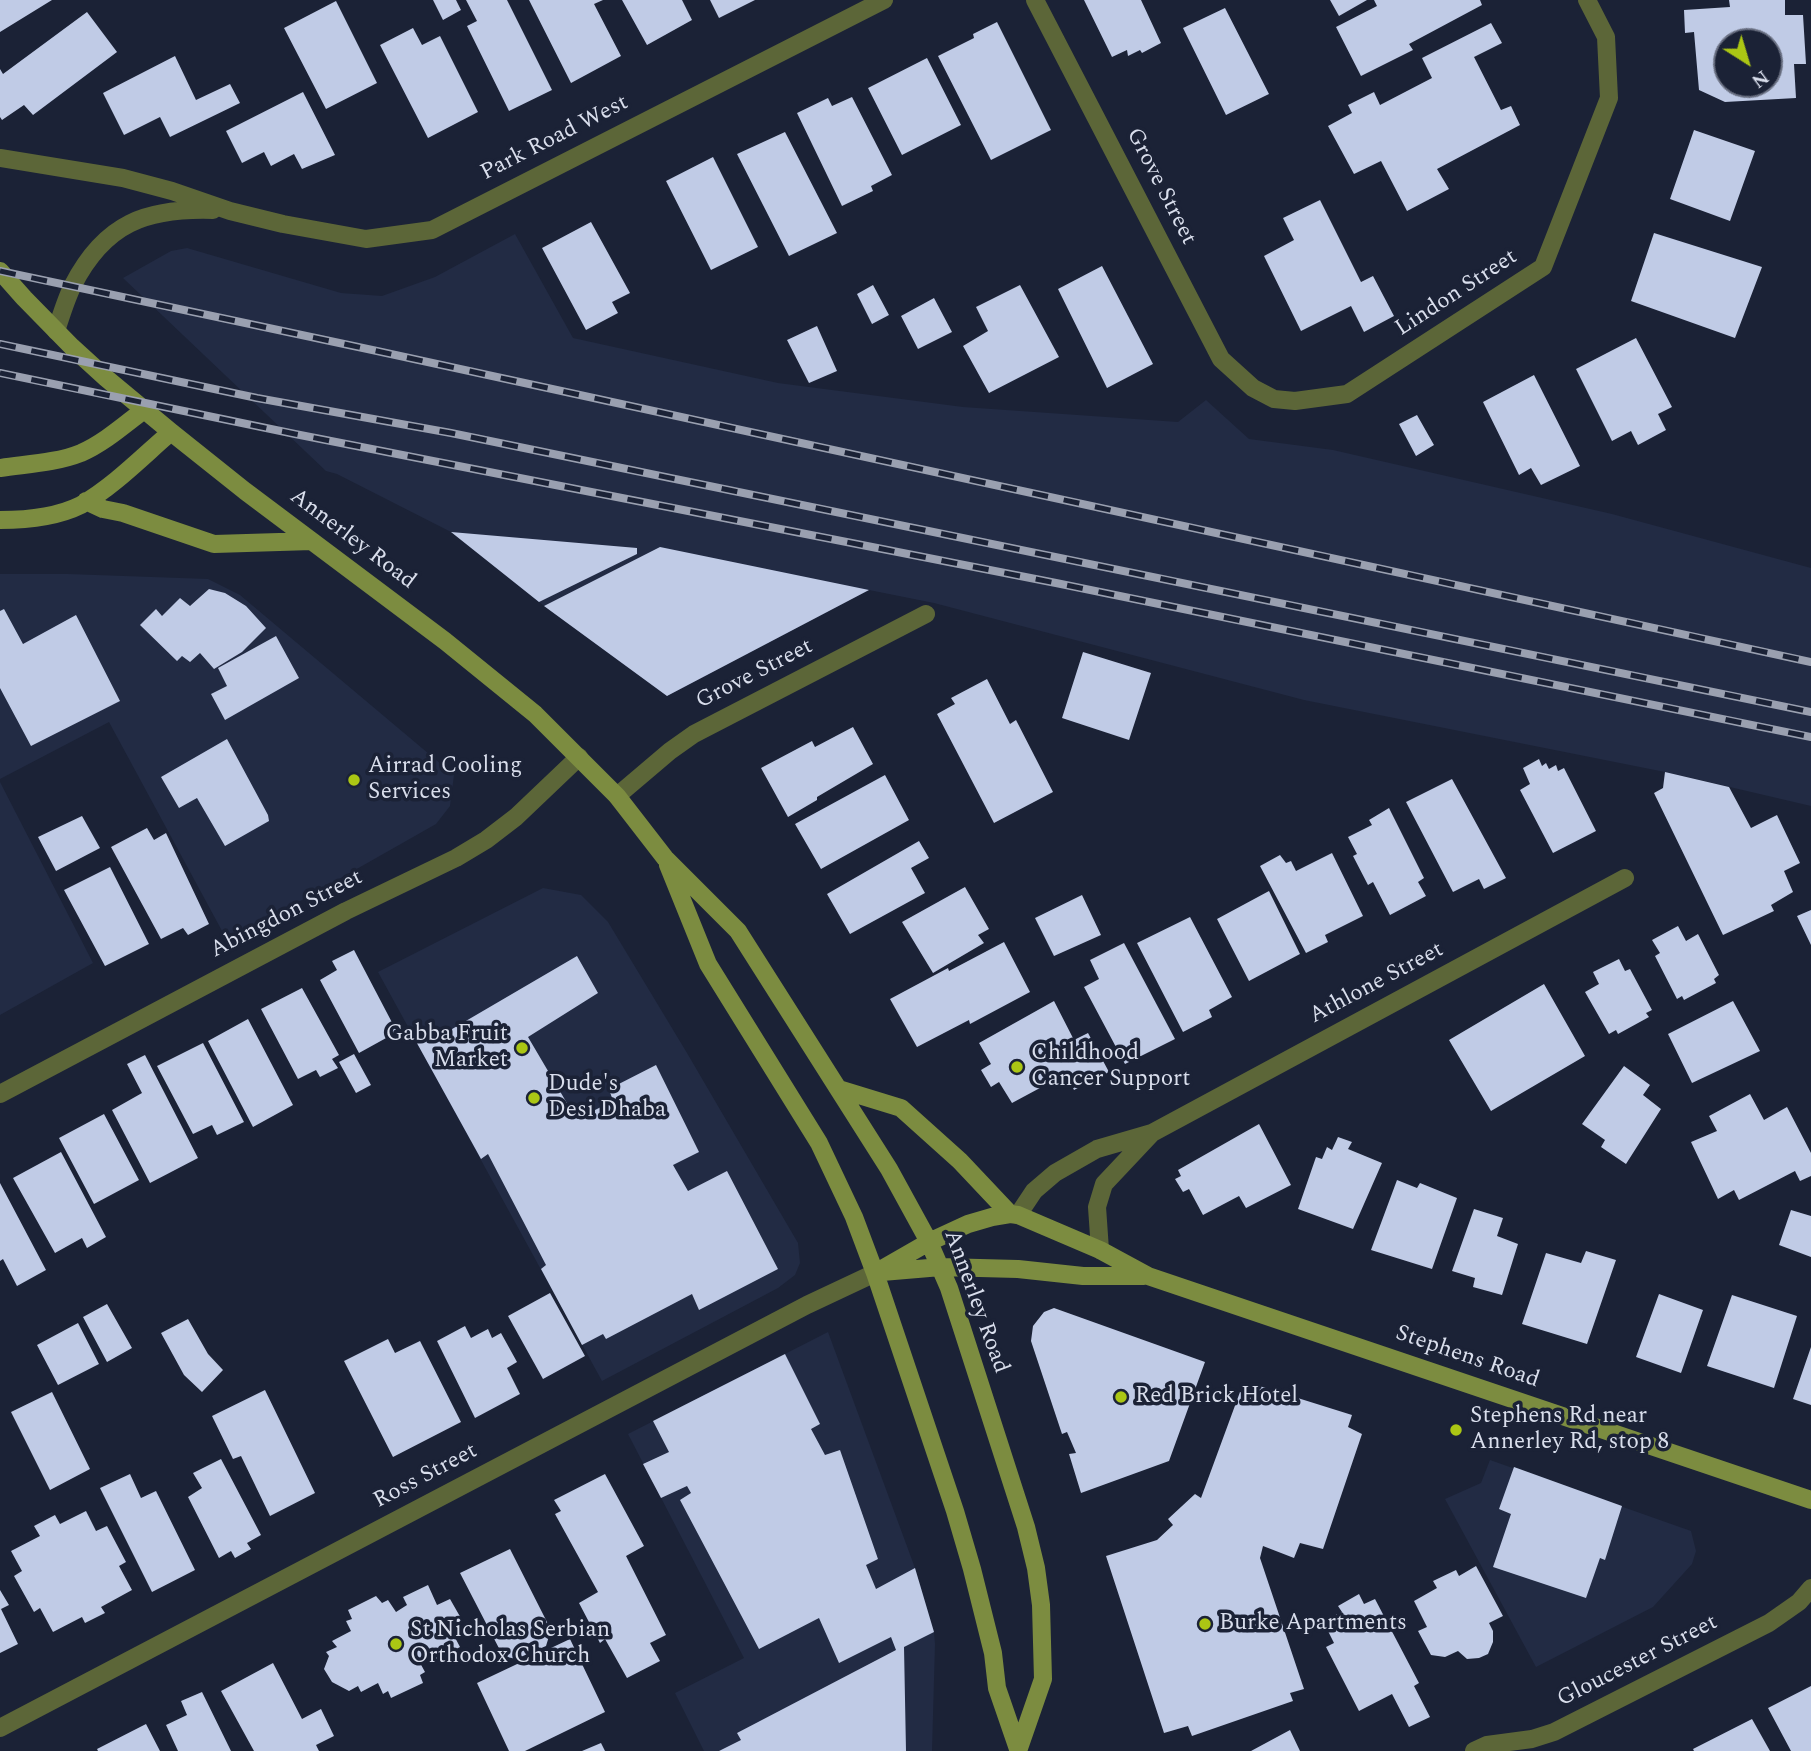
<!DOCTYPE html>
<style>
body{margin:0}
#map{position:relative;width:1811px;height:1751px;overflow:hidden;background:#1b2236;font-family:Spectral,serif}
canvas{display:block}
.north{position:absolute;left:1713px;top:28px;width:70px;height:70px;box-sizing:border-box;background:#1b2236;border:2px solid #676d7f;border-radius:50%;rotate:143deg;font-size:19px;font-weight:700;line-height:28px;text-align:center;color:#d9deec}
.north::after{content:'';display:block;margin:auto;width:24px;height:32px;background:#abc614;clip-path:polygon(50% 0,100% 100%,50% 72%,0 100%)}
</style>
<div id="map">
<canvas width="1811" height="1751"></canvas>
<div class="north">N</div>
</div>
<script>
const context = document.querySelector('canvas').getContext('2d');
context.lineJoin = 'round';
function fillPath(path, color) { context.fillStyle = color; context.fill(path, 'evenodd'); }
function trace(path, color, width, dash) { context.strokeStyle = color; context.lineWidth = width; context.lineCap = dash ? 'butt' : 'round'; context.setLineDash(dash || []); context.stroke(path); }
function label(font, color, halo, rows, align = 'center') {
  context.font = font + ' Spectral,serif'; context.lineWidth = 7; context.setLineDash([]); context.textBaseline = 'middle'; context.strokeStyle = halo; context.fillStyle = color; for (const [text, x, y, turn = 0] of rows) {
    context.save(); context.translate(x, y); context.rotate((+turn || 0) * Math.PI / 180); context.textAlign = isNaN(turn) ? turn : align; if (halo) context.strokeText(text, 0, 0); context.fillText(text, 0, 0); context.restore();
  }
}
const built = new Path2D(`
 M515,234L573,338L778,383L963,407L1178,422L1206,400L1249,439L1333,450L1612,514L1811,568V806L1670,773L1304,700L934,603L869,590L667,696L544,606L451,532L337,474L326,471L123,278L171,251L187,248L341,293L382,296L435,277Z
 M0,574H68L208,579L240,595L454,775L450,806L436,824L228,942L109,722L0,779Z
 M0,782L93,963L0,1015Z
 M543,888L581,895L608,922L687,1053L798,1243L800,1263L795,1275L778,1288L602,1381L378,972Z
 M828,1332L915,1568L934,1632L935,1644L932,1751H704L675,1693L744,1658L628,1434Z
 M1490,1460L1691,1531L1696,1551L1692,1564L1653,1607L1536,1667L1445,1499L1481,1483Z`);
const building = new Path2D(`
 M0,0H52L0,32Z
 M433,0H456L461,10L443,20Z
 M466,0H507L552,90L509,111L467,26L477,21Z
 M529,0H603L594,4L621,56L571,83Z
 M622,0H682L692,20L647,45Z
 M710,0H755L719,18Z
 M1084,0H1141L1161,43L1142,53L1140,50L1128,56L1127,50L1112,57Z
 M1330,0H1367L1339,16Z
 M1374,0H1480L1482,5L1409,44L1413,50L1361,76L1336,27L1377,6Z
 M1729,0H1785V15H1803L1806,64H1794L1796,98L1725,102L1699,90L1694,32L1685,33L1684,10L1730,7ZM1727,42H1769V84H1727Z
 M336,1L377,83L326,109L284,28Z
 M1225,8L1269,94L1226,115L1183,28Z
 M87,12L117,52L33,115L24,105L2,120L0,117V69L3,74Z
 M997,22L1051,130L991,160L938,56L974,38L973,34Z
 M1491,23L1502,43L1474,57L1501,110L1511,106L1520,125L1437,169L1449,189L1407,211L1381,161L1354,174L1328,126L1352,113L1348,105L1374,92L1380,105L1432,78L1422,58Z
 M413,28L422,45L440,36L478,112L428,138L380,45Z
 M175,56L196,100L230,84L240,103L170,137L160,117L124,135L103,93Z
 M927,58L961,125L902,155L868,88Z
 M303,92L335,155L302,169L294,154L271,166L264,152L242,163L226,131Z
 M852,97L892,175L871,186L873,191L842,206L797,113L828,98L832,106Z
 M1694,130L1755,151L1730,221L1670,199Z
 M785,132L837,233L789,256L737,154Z
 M713,157L758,247L711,270L666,181Z
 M1320,200L1361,282L1373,276L1394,316L1364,332L1351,306L1301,331L1264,256L1294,240L1283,218Z
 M591,222L630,293L612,302L618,313L586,330L542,248Z
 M1654,233L1762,267L1735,338L1631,301Z
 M1102,266L1153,364L1107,388L1058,289Z
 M873,285L889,315L872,324L857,294Z
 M1020,285L1059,357L989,393L963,346L988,331L976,307Z
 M934,298L952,332L918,349L901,316Z
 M817,326L837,371L809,383L787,340Z
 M1636,338L1672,407L1658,414L1666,430L1638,445L1631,431L1612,441L1576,369Z
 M1534,375L1580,466L1541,485L1531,468L1519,475L1483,402Z
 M1417,415L1434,445L1416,456L1399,424Z
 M451,532L637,548V554L539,602Z
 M660,547L869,590L667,696L544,606Z
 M209,589L225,593L246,606L266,628L242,652L214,669L200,653L190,662L182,656L177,661L140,625L156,609L162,616L180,598L190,606Z
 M4,609L23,644L76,615L120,701L31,746L0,688V611Z
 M276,636L299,678L225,720L211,694L227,686L218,668Z
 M1083,652L1151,673L1129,740L1062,718Z
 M987,679L1010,724L1016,720L1053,792L994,823L937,714L955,704L951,698Z
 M853,727L873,764L817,797V800L788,817L761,768L812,741L815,747Z
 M227,739L268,815L269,821L225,846L197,798L179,808L161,777Z
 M1539,759L1542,766L1546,763L1549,769L1556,765L1558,771L1564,768L1596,831L1553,853L1520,790L1530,784L1523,768Z
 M1665,772L1729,787L1751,828L1777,815L1800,863L1784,871L1793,892L1771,905L1774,911L1723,935L1654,793L1663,788Z
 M885,775L909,820L821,869L795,824Z
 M1452,779L1506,878L1484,889L1479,879L1453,892L1406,802Z
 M1389,808L1424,878L1418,882L1426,896L1390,915L1373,882L1368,885L1353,856L1357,854L1348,837L1372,825L1369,820Z
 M82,816L100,848L56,871L38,837Z
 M147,828L154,840L166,833L209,924L188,935L183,928L161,939L111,847Z
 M919,841L929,858L911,868L925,893L850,934L827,894Z
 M1332,853L1363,916L1325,935L1328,942L1306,953L1260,866L1280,855L1286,863L1291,861L1296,871Z
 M110,867L149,944L105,966L64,890Z
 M965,887L989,929L978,935L984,943L933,973L902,922Z
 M1269,891L1300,954L1249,981L1217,919Z
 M1082,895L1101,935L1054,956L1035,918Z
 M1811,910V945L1797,916Z
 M1190,917L1232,997L1209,1010L1212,1017L1183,1032L1137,943Z
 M1678,926L1686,941L1698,934L1719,975L1714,979L1716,983L1684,1000L1682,996L1677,999L1655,956L1660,953L1652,940Z
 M1004,942L1030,992L970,1024L969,1020L917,1047L890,999L948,968L949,971Z
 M1124,943L1175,1039L1125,1064L1084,987L1099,979L1090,960Z
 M354,950L397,1032L359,1053L320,980L337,970L332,961Z
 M577,956L598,993L528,1037L571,1110L577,1119L613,1101L609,1089L656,1065L699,1152L673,1165L688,1191L727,1171L778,1269L699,1310L692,1294L606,1339L603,1334L582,1345L541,1269L546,1265L488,1154L481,1159L413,1036L447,1032Z
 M1619,959L1625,971L1630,969L1652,1010L1646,1013L1649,1017L1618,1034L1616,1030L1609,1034L1585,992L1599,984L1593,972Z
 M1544,984L1585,1056L1491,1111L1449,1040Z
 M302,988L339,1055L332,1059L338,1068L320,1077L316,1070L298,1079L261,1009Z
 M1054,1001L1074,1040L1088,1033L1109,1072L1074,1090L1066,1074L1012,1103L999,1082L991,1087L981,1070L991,1064L979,1043Z
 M1733,1001L1760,1051L1692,1083L1668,1034Z
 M248,1019L293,1105L253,1127L208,1041Z
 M203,1043L244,1122L217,1135L212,1125L193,1134L157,1066Z
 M354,1054L371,1085L356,1093L339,1062Z
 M145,1055L198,1158L150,1183L112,1110L142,1093L127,1064Z
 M1624,1066L1650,1085L1643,1095L1661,1109L1626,1164L1601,1147L1605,1140L1582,1124Z
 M1750,1094L1764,1120L1787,1107L1811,1153V1176L1800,1181L1795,1171L1739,1200L1734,1190L1718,1199L1691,1142L1717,1131L1709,1116Z
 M104,1114L139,1180L94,1204L59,1138Z
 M1259,1124L1291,1185L1246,1208L1239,1196L1203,1215L1189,1189L1183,1192L1175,1179L1181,1176L1178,1170Z
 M1338,1137L1352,1142L1348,1149L1382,1163L1353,1229L1298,1209L1316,1157L1322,1159L1327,1147L1332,1150Z
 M61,1152L106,1237L87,1248L82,1238L55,1253L13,1178Z
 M1397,1180L1417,1188L1420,1183L1457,1198L1432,1269L1371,1250Z
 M0,1183L46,1270L17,1286L3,1259L0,1261Z
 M1474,1209L1503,1218L1497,1236L1518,1244L1502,1295L1473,1287L1475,1278L1452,1271Z
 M1791,1210L1811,1216V1257L1779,1245Z
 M1586,1251L1616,1260L1587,1344L1522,1324L1546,1253L1581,1263Z
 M550,1293L585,1356L543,1379L508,1316Z
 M1659,1294L1703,1310L1681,1373L1636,1357Z
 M1732,1295L1797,1316L1774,1388L1707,1366Z
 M107,1304L132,1348L107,1362L83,1317Z
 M1054,1308L1205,1362L1169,1461L1081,1493L1069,1454L1076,1453L1067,1432L1062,1434L1031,1341L1033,1326L1044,1312Z
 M188,1319L208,1354L223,1370L202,1392L184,1375L161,1333Z
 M78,1323L99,1364L58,1385L37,1345Z
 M465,1326L471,1338L488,1329L492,1338L501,1333L517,1362L507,1368L520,1394L475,1418L437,1341Z
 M388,1339L395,1353L420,1341L461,1422L393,1457L344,1361Z
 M1811,1347V1405L1793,1399Z
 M785,1354L820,1424L811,1429L825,1455L840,1450L878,1559L866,1565L876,1589L915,1568L934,1632L904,1647L906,1751H719L741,1740L737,1733L896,1650L891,1637L839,1663L819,1618L759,1649L680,1500L691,1493L687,1486L661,1498L643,1464L669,1452L653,1421Z
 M1253,1384L1352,1415L1348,1427L1362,1434L1323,1549L1300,1543L1294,1558L1263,1546L1260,1558L1304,1689L1290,1693L1293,1701L1192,1736L1188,1726L1164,1733L1106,1556L1157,1540L1173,1525L1168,1519L1195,1494L1201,1498L1240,1392L1248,1395Z
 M265,1390L315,1493L270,1516L241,1456L233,1459L212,1416Z
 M52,1392L90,1469L50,1490L11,1412Z
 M221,1459L261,1535L247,1543L251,1549L235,1558L231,1551L219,1558L188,1497L202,1488L193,1473Z
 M1514,1467L1622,1506L1605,1560L1600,1558L1586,1598L1493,1567L1511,1514L1499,1509Z
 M130,1474L141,1498L156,1491L195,1570L152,1592L100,1488Z
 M605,1474L644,1546L626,1556L666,1635L650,1643L660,1661L627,1678L605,1639L600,1643L579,1603L598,1592L555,1514L561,1511L554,1500Z
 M86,1511L96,1531L107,1526L126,1562L119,1566L132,1590L101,1607L105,1613L85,1623L82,1617L53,1632L40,1608L34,1612L14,1576L22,1571L11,1551L40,1536L34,1526L55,1515L60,1524Z
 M510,1549L547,1622L550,1633L546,1646L516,1659L503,1656L460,1573Z
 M1476,1566L1503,1616L1489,1623L1493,1631V1642L1488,1654L1479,1658L1467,1659L1458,1651L1445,1657L1431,1655L1418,1631L1427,1627L1414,1601L1437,1588L1433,1581L1456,1570L1459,1576Z
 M428,1585L437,1605L450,1599L462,1620L450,1628L460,1647L434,1661L431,1654L419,1661L425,1672L420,1675L423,1683L391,1698L388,1691L383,1694L378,1683L361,1692L358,1686L349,1691L332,1682L324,1669L329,1656L326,1652L337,1647L332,1641L351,1631L346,1621L352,1619L348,1610L376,1596L382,1603L388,1600L396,1612L407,1605L403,1597Z
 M0,1590L9,1605L1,1609L18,1644L0,1653Z
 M1359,1594L1364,1604L1375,1599L1419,1683L1414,1686L1430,1717L1409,1727L1392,1694L1359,1711L1326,1647L1334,1643L1323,1621L1342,1612L1338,1606Z
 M570,1639L605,1712L525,1751H509L477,1683Z
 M273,1663L302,1719L321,1709L334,1736L316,1745L319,1751H254L221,1691Z
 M1811,1686V1751H1791L1768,1708Z
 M202,1692L231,1751H178L166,1725L187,1715L181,1701Z
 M1752,1719L1770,1751H1694L1693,1749Z
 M146,1724L160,1751H98L97,1749Z
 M1290,1730L1300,1751H1251Z
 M601,1743L605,1751H582Z`);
const street = new Path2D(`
 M1035,0L1221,359L1253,388L1274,399L1295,401L1347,394L1543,267L1609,98L1606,37L1587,0
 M0,158L123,178L172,191L230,211L283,224L366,239L432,230L884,0
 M56,331C61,316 66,299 73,285C105,223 146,208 213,210
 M617,796L670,751L694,734L926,614
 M0,1094L346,911L456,858L486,840L516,817L579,757
 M1018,1215L1034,1191L1055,1173L1097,1149L1152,1133L1625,878
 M1100,1250L1097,1207L1104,1184L1152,1133
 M0,1728L807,1305L875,1273
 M1474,1751L1487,1745L1532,1739L1554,1732L1769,1623L1799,1602L1811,1588`);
const secondary = new Path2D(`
 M0,271L24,298L72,347L106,378L171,432L245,491L445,641L535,714L617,796L665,858L738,931L889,1169L929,1242L949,1288L1026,1527L1036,1568L1041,1605L1043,1679L1018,1751
 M0,468C26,464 56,463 81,453C104,443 124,425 144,410
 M86,501L103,509L123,513L214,544L312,541
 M0,520C26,520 57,517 81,505C114,486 142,457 171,432
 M668,865L708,964L819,1143L854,1217L875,1273L955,1511L972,1569L993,1653L997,1688L1018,1749
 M839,1089L901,1108L960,1161L1010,1214
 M882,1272L941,1267L1018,1269L1083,1276H1144
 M875,1273L929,1242L968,1224L992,1217L1010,1214L1018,1215L1100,1250L1148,1276L1811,1500`);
const rail = new Path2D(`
 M0,271L377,351L1811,662
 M0,344L257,398L451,433L1811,712
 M0,373L295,434L1056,583L1811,737`);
const markers = [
 [354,780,7,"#abc614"],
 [522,1048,7,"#abc614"],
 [1017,1067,7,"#abc614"],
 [534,1098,7,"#abc614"],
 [1121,1397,7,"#abc614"],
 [1456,1430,7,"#abc614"],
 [1205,1624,7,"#abc614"],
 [396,1644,7,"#abc614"]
];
const streetNames = [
 ["Park Road West",555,139,-27],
 ["Grove Street",1160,187,63],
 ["Lindon Street",1457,294,-33],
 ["Annerley Road",352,540,37],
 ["Grove Street",755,675,-27],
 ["Abingdon Street",287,915,-27],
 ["Athlone Street",1377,984,-28],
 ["Annerley Road",975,1302,70],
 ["Stephens Road",1467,1358,19],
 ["Ross Street",426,1477,-28],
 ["Gloucester Street",1638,1662,-27]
];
const poiNames = [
 ["Airrad Cooling",368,767],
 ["Services",368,793],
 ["Gabba Fruit",508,1035,"right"],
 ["Market",508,1061,"right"],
 ["Childhood",1031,1054],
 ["Cancer Support",1031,1080],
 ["Dude's",548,1085],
 ["Desi Dhaba",548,1111],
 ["Red Brick Hotel",1135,1397],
 ["Stephens Rd near",1470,1417],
 ["Annerley Rd, stop 8",1470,1443],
 ["Burke Apartments",1219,1624],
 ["St Nicholas Serbian",410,1631],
 ["Orthodox Church",410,1657]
];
fillPath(built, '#222b44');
fillPath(building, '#c0cbe6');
trace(street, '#5c6638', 18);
trace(secondary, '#7c8c40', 18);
trace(rail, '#9aa0b0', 8);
trace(rail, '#1b2236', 5, [16]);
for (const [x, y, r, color] of markers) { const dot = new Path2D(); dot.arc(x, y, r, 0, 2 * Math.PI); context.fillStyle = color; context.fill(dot); trace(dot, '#1b2236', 2.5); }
label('23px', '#d9deec', '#1b2236', streetNames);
label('23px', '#d9deec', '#1b2236', poiNames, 'left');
</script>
